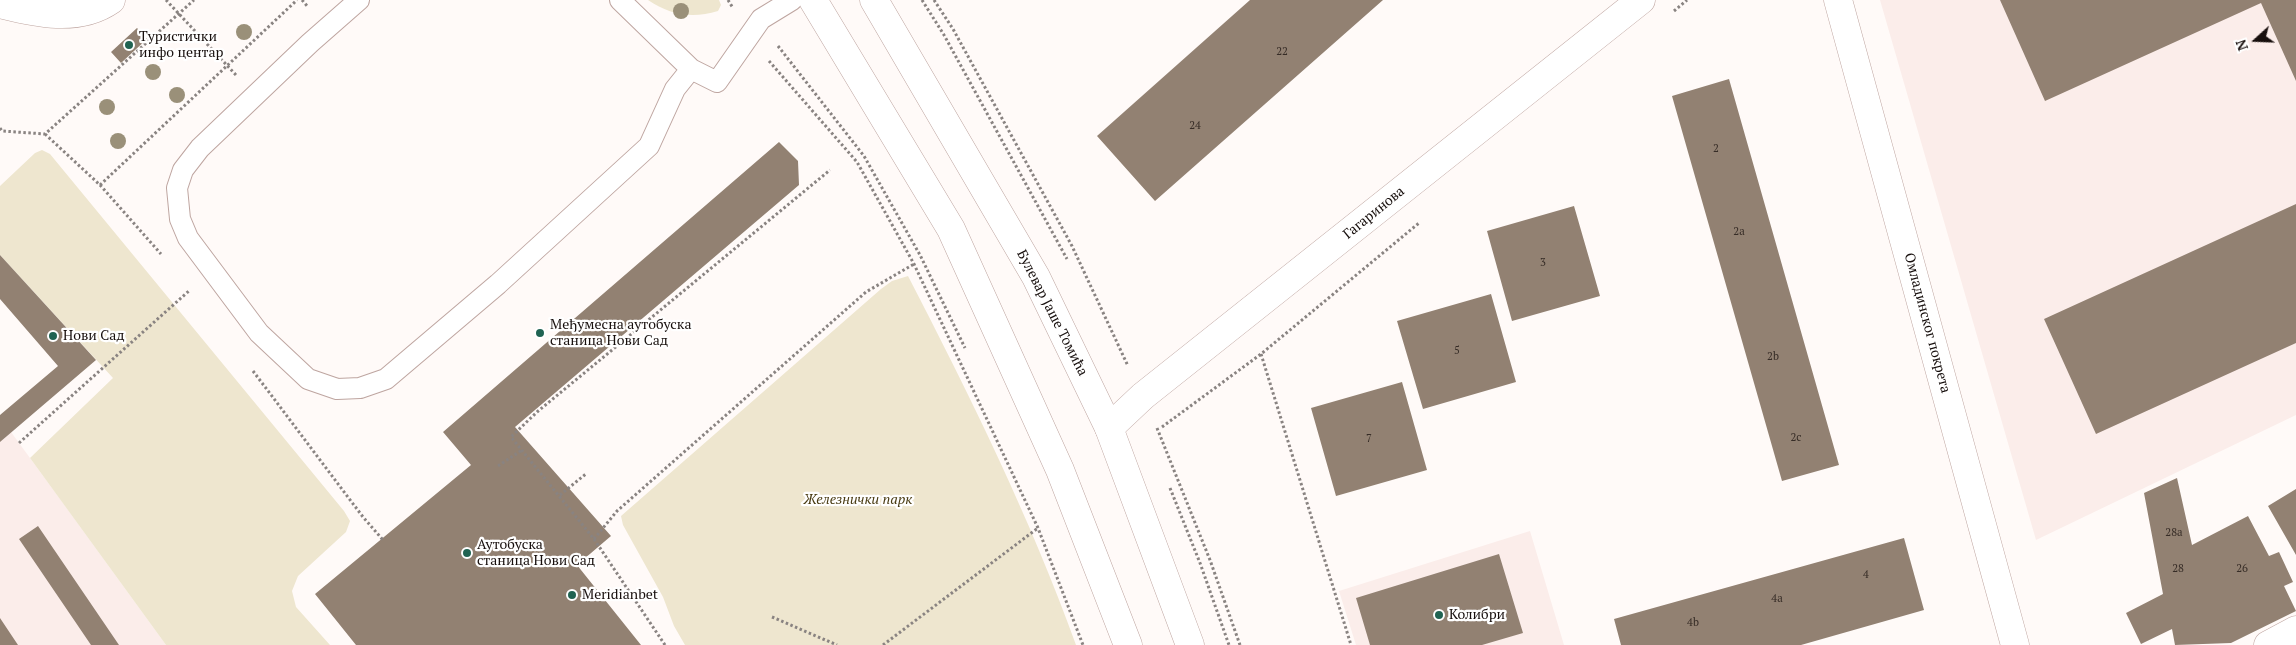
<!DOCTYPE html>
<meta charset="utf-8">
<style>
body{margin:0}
#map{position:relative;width:2296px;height:645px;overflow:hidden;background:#fffaf8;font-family:"PT Serif",serif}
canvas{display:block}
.north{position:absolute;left:2231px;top:15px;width:50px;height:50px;-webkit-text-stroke:4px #fff;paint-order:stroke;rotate:250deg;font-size:14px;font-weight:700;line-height:20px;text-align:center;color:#170f0d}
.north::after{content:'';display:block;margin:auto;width:18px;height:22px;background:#170f0d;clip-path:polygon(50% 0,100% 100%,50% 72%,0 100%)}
</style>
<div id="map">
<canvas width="2296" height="645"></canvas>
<div class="north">N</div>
</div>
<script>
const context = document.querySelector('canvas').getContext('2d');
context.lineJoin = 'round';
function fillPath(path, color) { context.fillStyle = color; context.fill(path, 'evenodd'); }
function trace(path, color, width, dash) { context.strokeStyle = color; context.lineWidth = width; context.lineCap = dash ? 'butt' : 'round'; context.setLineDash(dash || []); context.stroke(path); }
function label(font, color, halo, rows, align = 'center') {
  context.font = font + ' "PT Serif",serif'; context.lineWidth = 4.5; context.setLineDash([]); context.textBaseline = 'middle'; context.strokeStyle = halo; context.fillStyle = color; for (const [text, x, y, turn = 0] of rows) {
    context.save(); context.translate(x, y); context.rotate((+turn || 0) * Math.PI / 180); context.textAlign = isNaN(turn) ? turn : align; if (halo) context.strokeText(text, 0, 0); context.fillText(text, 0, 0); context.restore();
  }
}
const built = new Path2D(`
 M1880,0H2296V415L2036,540Z
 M11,432L57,495L166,645H0V442Z
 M1530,531L1564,645H1356L1339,591Z`);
const green = new Path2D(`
 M648,0H719L721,5L718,11C692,19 670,15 648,0Z
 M42,150L50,154L344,511L350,521L346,532L298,576L292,591L296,607L330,645H166L30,458L113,378L0,255V186L35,153Z
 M908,276C970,396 1030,517 1076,645H685L674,626L663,597L623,525L621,516L881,289L892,281Z`);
const building = new Path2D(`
 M1250,0H1383L1155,201L1097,136Z
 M2000,0H2296V81L2261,3L2045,101Z
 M137,28L147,39L121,63L111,52Z
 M1729,79L1839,465L1782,481L1672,96Z
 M779,142L798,161L799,185L515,427L611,536L577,565L641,645H356L315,594L471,465L443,432Z
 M2296,204V343L2096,434L2044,319Z
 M1574,206L1600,296L1512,321L1487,231Z
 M0,255L96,360L0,442V415L58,366L0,299Z
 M1491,294L1516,382L1423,409L1397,321Z
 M1402,382L1427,470L1336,496L1311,408Z
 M2177,478L2192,545L2248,516L2269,556L2279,552L2293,582L2284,586L2296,611L2231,643L2175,645L2172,629L2141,644L2126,613L2163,594L2144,493Z
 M2296,489V555L2268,506Z
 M38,526L119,645H91L19,539Z
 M1904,538L1924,610L1801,645H1621L1614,619Z
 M1499,554L1523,633L1482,645H1370L1356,598Z
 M0,618L18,645H0Z`);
const path = new Path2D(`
 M166,0L236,75
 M302,0L308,7
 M728,0L733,8
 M922,0L944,35L1067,259
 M934,0L953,29L1072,246L1128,366
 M1674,11L1687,0
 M778,46L864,156L920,255L965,348
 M769,61L857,162L914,264L1038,528L1083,645
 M0,128L2,131L45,134L194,0
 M45,134L100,185L161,254
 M100,185L297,0
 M1261,354L1351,645
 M253,371L363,517L383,540
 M1162,427L1261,354L1419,223
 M1157,428L1210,560L1240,645
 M19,443L190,290
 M498,466L522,450
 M1170,488L1200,563L1229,645
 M560,495L587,473
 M594,539L617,511L866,292L914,264
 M772,617L837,645
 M665,645L594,539L511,437L537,412L830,170
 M883,645L1038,528`);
const lane = new Path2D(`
 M359,0L310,43L200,148L183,170L177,188L180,219L188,238L259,333L308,379L337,389L360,388L386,379L498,284L649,146L675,89L691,69
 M620,0L691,69L717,82L761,19L792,0`);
const street = new Path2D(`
 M1838,0L2015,645
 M0,4C36,13 78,23 111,0
 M1109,428L1143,396L1641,0
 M2268,645L2296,630`);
const secondary = new Path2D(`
 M813,0L951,229L1060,470L1128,645
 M874,0L1036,277L1109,428L1190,645`);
const trees = [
 [681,11],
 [244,32],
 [153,72],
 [177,95],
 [107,107],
 [118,141]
];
const markers = [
 [129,45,5,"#206352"],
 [540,333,5,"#206352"],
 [53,336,5,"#206352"],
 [467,553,5,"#206352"],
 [572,595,5,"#206352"],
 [1439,615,5,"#206352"]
];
const numberNames = [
 ["22",1282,52],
 ["24",1195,126],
 ["2",1716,149],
 ["2a",1739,232],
 ["3",1543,263],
 ["5",1457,351],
 ["2b",1773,357],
 ["2c",1796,438],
 ["7",1369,439],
 ["28a",2174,533],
 ["28",2178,569],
 ["26",2242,569],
 ["4",1866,575],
 ["4a",1777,599],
 ["4b",1693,623]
];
const poiNames = [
 ["Туристички",139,37],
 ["инфо центар",139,53],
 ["Међумесна аутобуска",550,325],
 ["станица Нови Сад",550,341],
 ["Нови Сад",63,336],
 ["Аутобуска",477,545],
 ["станица Нови Сад",477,561],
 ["Meridianbet",582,595],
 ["Колибри",1449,615]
];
const streetNames = [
 ["Гагаринова",1374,213,-39],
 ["Булевар Јаше Томића",1052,313,63],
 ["Омладинског покрета",1927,323,75]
];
const parkNames = [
 ["Железнички парк",858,500]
];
fillPath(built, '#fbedea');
fillPath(green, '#eee6cf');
fillPath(building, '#928172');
trace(lane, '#bea5a0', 22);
trace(street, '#bea5a0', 29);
trace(secondary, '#bea5a0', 29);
trace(path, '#898381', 3, [2.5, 2.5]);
trace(lane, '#fff', 20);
trace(street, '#fff', 28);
trace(secondary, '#fff', 28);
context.fillStyle = '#9a9079';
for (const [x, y] of trees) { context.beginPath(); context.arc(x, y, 8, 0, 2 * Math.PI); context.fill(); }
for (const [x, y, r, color] of markers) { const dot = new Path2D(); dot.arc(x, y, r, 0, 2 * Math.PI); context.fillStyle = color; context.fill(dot); trace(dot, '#fff', 2); }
label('11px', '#362c26', null, numberNames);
label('14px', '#170f0d', '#fff', poiNames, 'left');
label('14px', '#170f0d', '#fff', streetNames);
label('italic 14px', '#483a11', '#fff', parkNames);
</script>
